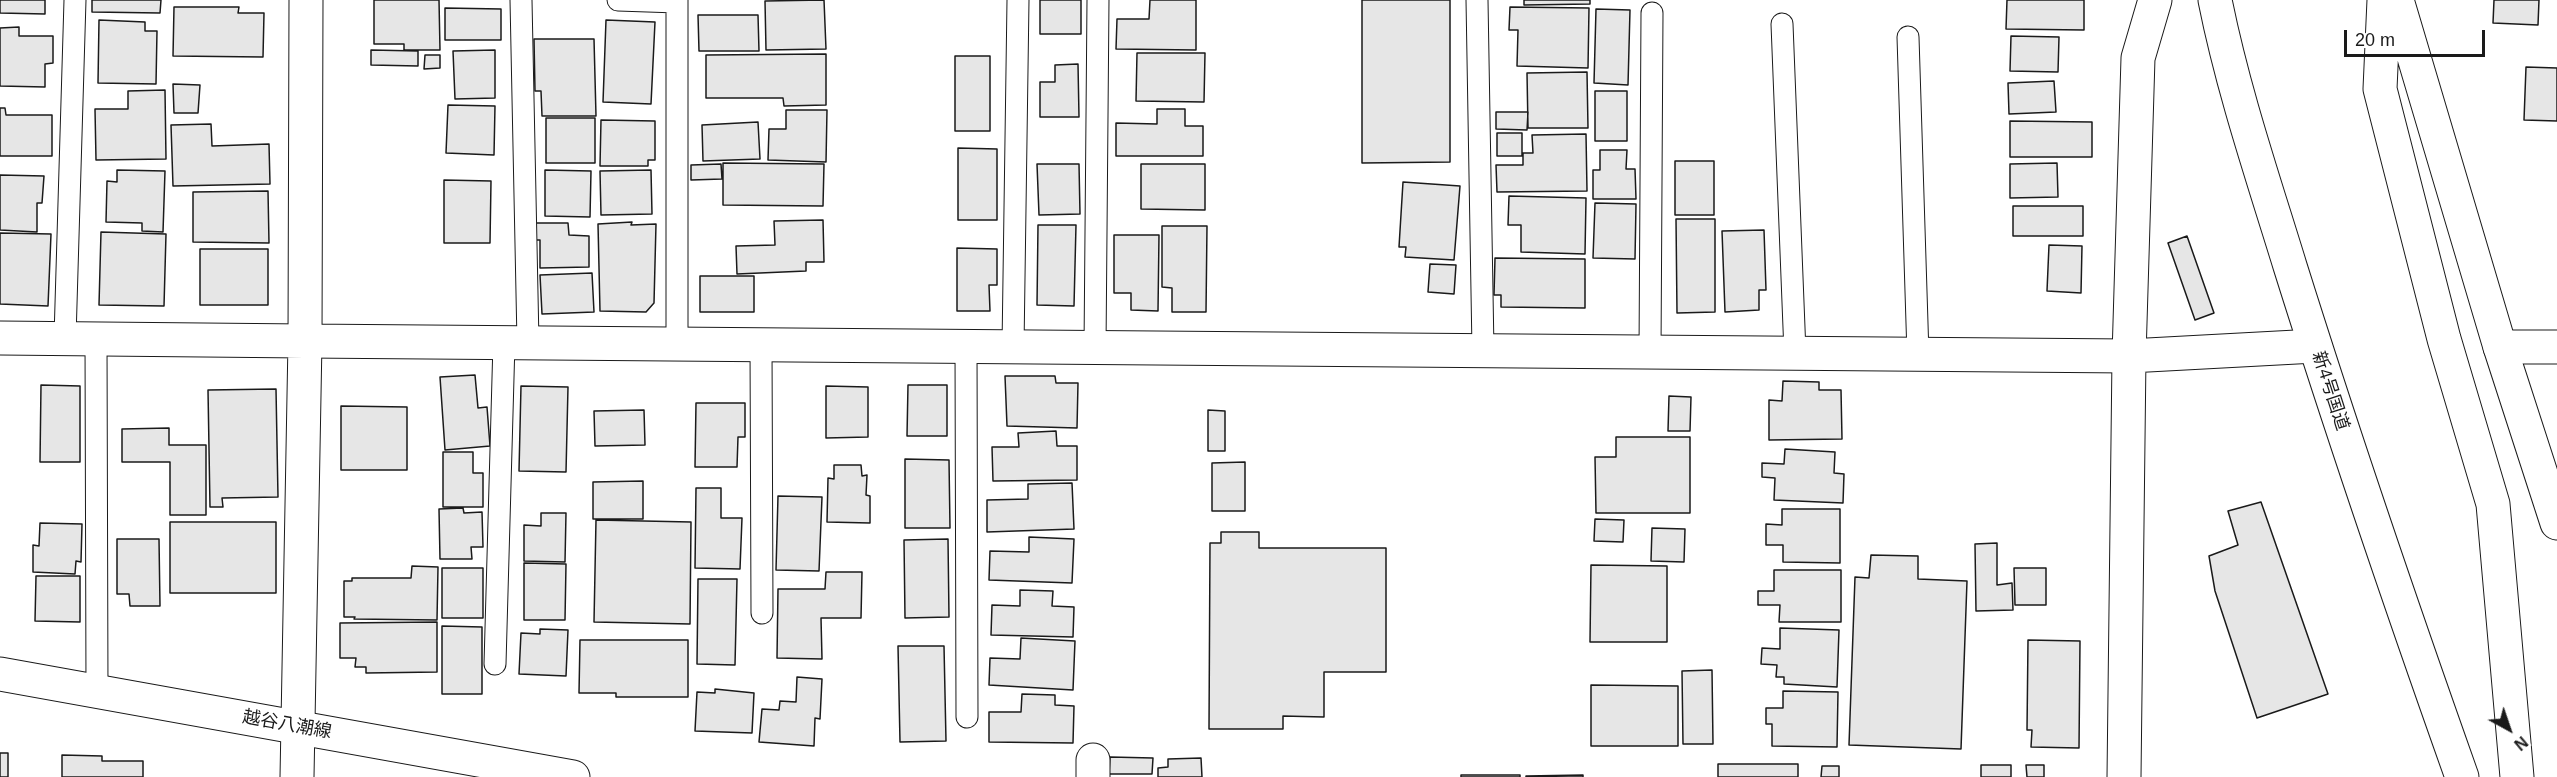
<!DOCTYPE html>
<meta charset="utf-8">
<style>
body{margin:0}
#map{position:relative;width:2557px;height:777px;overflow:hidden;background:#fff;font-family:Helvetica,sans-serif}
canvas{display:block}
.north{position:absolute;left:2479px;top:699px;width:60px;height:60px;-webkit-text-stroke:4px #fff;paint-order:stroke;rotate:140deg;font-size:16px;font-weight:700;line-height:24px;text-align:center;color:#1a1a1a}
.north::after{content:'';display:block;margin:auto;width:21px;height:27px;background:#1a1a1a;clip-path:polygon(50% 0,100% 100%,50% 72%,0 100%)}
.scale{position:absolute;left:2344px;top:30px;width:141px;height:27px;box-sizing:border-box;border:3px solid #1a1a1a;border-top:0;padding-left:8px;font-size:18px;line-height:21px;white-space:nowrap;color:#1a1a1a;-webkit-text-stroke:4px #fff;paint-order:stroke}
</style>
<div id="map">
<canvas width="2557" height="777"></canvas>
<div class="north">N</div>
<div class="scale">20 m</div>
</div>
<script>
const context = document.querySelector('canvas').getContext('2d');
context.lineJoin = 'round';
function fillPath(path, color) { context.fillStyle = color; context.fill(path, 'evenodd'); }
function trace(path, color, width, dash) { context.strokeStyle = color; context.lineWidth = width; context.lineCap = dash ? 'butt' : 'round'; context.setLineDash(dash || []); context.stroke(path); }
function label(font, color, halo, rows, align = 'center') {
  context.font = font + ' Helvetica,"Noto Sans JP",sans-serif'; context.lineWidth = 4.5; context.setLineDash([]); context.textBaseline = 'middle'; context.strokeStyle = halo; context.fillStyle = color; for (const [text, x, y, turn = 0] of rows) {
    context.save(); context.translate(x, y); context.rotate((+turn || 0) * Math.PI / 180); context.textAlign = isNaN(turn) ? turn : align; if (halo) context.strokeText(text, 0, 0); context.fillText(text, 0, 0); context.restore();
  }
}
const building = new Path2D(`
 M0,0H45V14L0,13Z
 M92,0H161L160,13L92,12Z
 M374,0H439L440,50H404V44H374Z
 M824,0L826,49L766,50L765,1Z
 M1040,0H1081V34H1040Z
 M1150,0H1196V50L1116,49L1117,19H1149Z
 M1362,0H1450V162L1362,163Z
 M1524,0H1590V4L1524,5Z
 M2007,0H2084V30L2006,29Z
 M2494,0H2539L2538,25L2493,23Z
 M174,7H239L238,13H264L263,57L173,56Z
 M1510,7L1589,8L1588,68L1517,66L1518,30H1509Z
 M445,8L501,9V40H445Z
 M1596,9L1630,10L1628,85L1594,83Z
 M698,15H758L759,51H699Z
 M99,20L145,22V31H157L156,84L98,83Z
 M606,20L655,22L651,104L603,102Z
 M19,27V36H53V63L45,64V87L0,86V28Z
 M2011,36L2059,37L2058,72L2010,71Z
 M534,39H594L596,116H542L541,91H535Z
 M371,50L418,51V66L371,65Z
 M495,50V98L455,99L453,51Z
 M1137,53H1205L1204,102L1136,101Z
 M826,54V105L784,106L783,98H706V55Z
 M425,55H440V68L424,69Z
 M955,56H990V131H955Z
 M1078,64L1079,117H1040V82H1055V65Z
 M2526,67L2557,68V121L2524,120Z
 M1587,72L1588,128H1528L1527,73Z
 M2054,81L2056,112L2009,114L2008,83Z
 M173,84L200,85L198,113H174Z
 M165,90L166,159L96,160L95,109H128V91Z
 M1595,91H1627V141H1595Z
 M448,105L495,106L494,155L446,153Z
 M0,108H5L6,115H52V156H0Z
 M1157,109H1185V126H1203V156H1116V123L1157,124Z
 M786,110H827L826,162L768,160L769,129H786Z
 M1496,112H1528L1527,130L1496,129Z
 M546,118H595V163H546Z
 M601,120L655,121V160H648V166H600Z
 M2010,121L2092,122V157H2010Z
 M758,122L760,159L703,161L702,125Z
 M211,124L212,146L269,144L270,184L173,186L171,125Z
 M1497,133H1522V156H1497Z
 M1586,134L1587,191L1497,192L1496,165H1523V153H1533L1532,135Z
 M958,148L997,149V220H958Z
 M1600,150H1627L1626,169H1635L1636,199H1593V170H1600Z
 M1675,161H1714V215H1675Z
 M723,163L824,164L823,206L723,205Z
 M2057,163L2058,197L2010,198V164Z
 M721,164L722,179L691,180V165Z
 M1037,164H1079L1080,214L1039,215Z
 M1141,164H1205V210L1141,209Z
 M117,170L165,171L163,232L142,231V223L106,222L107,181L117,182Z
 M545,170L591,171L590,217L545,216Z
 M651,170L652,214L601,215L600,171Z
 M0,175L44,176L42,203H37V232L0,230Z
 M444,180L491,181L490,243H444Z
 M1403,182L1460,186L1454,260L1405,257L1406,247H1399Z
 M268,191L269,243L193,242V192Z
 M1509,196L1586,198L1585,254L1521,252V225H1508Z
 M1595,203L1636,204L1635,259L1593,258Z
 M2013,206H2083V236H2013Z
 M1676,219H1715V312L1677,313Z
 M823,220L824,262H806V271L737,274L736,246L775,245L774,221Z
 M632,222L631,225L656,224L654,303L646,312L600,311L598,224Z
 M535,223H568L569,235L589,236V267L540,268V240H535Z
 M1038,225H1076L1074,306L1037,305Z
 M1162,226H1207L1206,312H1172V288L1162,287Z
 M1764,230L1766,290H1759V310L1725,312L1722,231Z
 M101,232L166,234L164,306L99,305Z
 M0,233L51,234L48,306L0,304Z
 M1114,235H1159L1158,311L1131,310V293H1114Z
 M2187,236L2214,313L2195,320L2168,243Z
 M2049,245L2082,246L2081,293L2047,291Z
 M957,248L997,249V285H989L990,311H957Z
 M200,249H268V305H200Z
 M1495,258L1585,259V308L1501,307V295H1494Z
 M1430,264L1456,265L1454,294L1428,292Z
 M592,273L594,312L542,314L540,275Z
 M700,276H754V312H700Z
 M475,375L478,408L487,407L490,446L445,450L440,377Z
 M1005,376H1055L1056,383H1078L1077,428L1007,426Z
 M1783,381L1819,382V390H1841L1842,439L1769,440V400L1782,401Z
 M41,385L80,386V462H40Z
 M908,385H947V436H907Z
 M521,386L568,387L566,472L519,471Z
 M826,386L868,387V437L826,438Z
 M276,389L278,497L222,498L223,507H210L208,390Z
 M1669,396L1691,397L1690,431H1668Z
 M696,403H745V437H738L737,467H695Z
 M341,406L407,407V470H341Z
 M644,410L645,445L595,446L594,411Z
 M1208,410L1225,411V451H1208Z
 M169,428V445H206V515H170V462H122V429Z
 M1056,431L1057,446H1077V480L993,481L992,447H1019L1018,433Z
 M1616,437H1690V513H1596L1595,457H1616Z
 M1785,449L1835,452L1834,473L1844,474L1843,503L1774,500L1775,478L1762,477V463L1784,464Z
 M443,452H473V473H483V507H443Z
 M905,459L949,460L950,528H905Z
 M1245,462V511H1212V463Z
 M834,465H861L862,476L867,475L866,495L870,496V523L827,522L828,478L834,479Z
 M643,481V519H593V482Z
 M1072,483L1074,529L987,532V500L1028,499V484Z
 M696,488H721V518H742L740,569L695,568Z
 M778,496L822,497L819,571L776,570Z
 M2261,502L2328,694L2257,718L2215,591L2209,556L2238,545L2228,511Z
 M463,508L464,513L482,512L483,547H471L472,559H440L439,509Z
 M1782,509H1840V563L1783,562V545H1766V524L1782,525Z
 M541,513H566L565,562L524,561V525L541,526Z
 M1595,519L1624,520L1623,542L1594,541Z
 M596,520L691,522L690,624L594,622Z
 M170,522H276V593H170Z
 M40,523L82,524L81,562L76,561L75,574L33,572V545L39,546Z
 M1652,528L1685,529L1684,562L1651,561Z
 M1221,532H1259V548H1386V672H1324V717L1283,716V729H1209L1210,543H1221Z
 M1029,537L1074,539L1072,583L989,580L990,551L1029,552Z
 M117,539H159L160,606H130L129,594H117Z
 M948,539L949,617L905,618L904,540Z
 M1997,543V585L2012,583L2013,610L1976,611L1975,544Z
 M1871,555L1918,556V579L1967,581L1961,749L1849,745L1855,577L1869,578Z
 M524,563L566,564L565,620H524Z
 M1591,565L1667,566V642H1590Z
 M412,566L438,567L437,620L354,619L355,617H344V581H352V578H411Z
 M442,568H483V618H442Z
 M2014,568H2046V605H2015Z
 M1774,570H1841V622H1779L1780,605H1758V591H1774Z
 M826,572H862L861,618H821L822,659L777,658L778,589H825Z
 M36,576H80V622L35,621Z
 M698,579H737L735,665L697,664Z
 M1020,590L1053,591L1052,606L1074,607L1073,637L991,635L992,605L1020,606Z
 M437,622V672L366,673V667H355L356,658H340V623Z
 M442,626L482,627V694H442Z
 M1780,628L1839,630L1837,687L1784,684V677H1776L1777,665L1761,664L1762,648L1780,649Z
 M540,629L568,630L566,676L519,674L521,633L540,634Z
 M1021,638L1075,641L1073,690L989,685L990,658L1020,659Z
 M580,640H688V697H616V693H579Z
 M2028,640L2080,641L2079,748L2031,747L2032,730H2027Z
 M898,646H944L946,741L900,742Z
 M1712,670L1713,744H1683L1682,671Z
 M797,677L822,679L820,719L815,718L814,746L759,742L762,709L779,710L780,701L796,702Z
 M1591,685L1678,686V746H1591Z
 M715,689L754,693L752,733L695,731L697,692L715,693Z
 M1783,691L1838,692L1837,747L1772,746V724H1766V708H1783Z
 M1022,694L1055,695V705L1074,706L1073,743L989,742V712H1021Z
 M0,753H8V777H0Z
 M62,755L102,756V761H143V777H62Z
 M1110,757L1153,758L1152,774H1109Z
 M1201,758L1202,777H1158V768L1168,767V759Z
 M1718,764H1798V777H1718Z
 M1981,765H2011V777H1981Z
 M2026,765H2044V777H2027Z
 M1822,766H1839V777H1821Z
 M1461,775H1520V777H1461Z
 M1583,775V777H1526V776Z`);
const service = new Path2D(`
 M521,0L528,342
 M618,0L677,2
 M677,0V343
 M1477,0L1483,350
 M1782,24L1795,353
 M1908,37L1918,355
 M65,338L75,0
 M96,339L97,693
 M761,344L762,613
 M966,346L967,717
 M1013,347L1018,0
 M1095,348L1098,0
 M1650,352L1652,13
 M495,664L504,342`);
const minor = new Path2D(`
 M306,0L305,341L2129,356
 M1093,777V760`);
const tertiary = new Path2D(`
 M0,338L305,341L297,777
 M2500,347H2557
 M2129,356L2315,346
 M2124,777L2129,356L2138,58L2155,0`);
const secondary = new Path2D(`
 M0,674L573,777`);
const trunk = new Path2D(`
 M2215,0C2233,90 2263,178 2290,266C2344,438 2402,608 2462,777
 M2384,0L2380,89L2444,339L2493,504L2517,777
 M2397,0L2500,347L2557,523`);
const streetNames = [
 ["新4号国道",2330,391,72],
 ["越谷八潮線",287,725,10]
];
fillPath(building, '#e6e6e6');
trace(building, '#1a1a1a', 1.5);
trace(service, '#1a1a1a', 23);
trace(minor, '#1a1a1a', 35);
trace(tertiary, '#1a1a1a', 35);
trace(secondary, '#1a1a1a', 35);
trace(trunk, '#1a1a1a', 35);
trace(service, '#fff', 21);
trace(minor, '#fff', 33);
trace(tertiary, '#fff', 33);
trace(secondary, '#fff', 33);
trace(trunk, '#fff', 33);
label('18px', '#1a1a1a', '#fff', streetNames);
</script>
